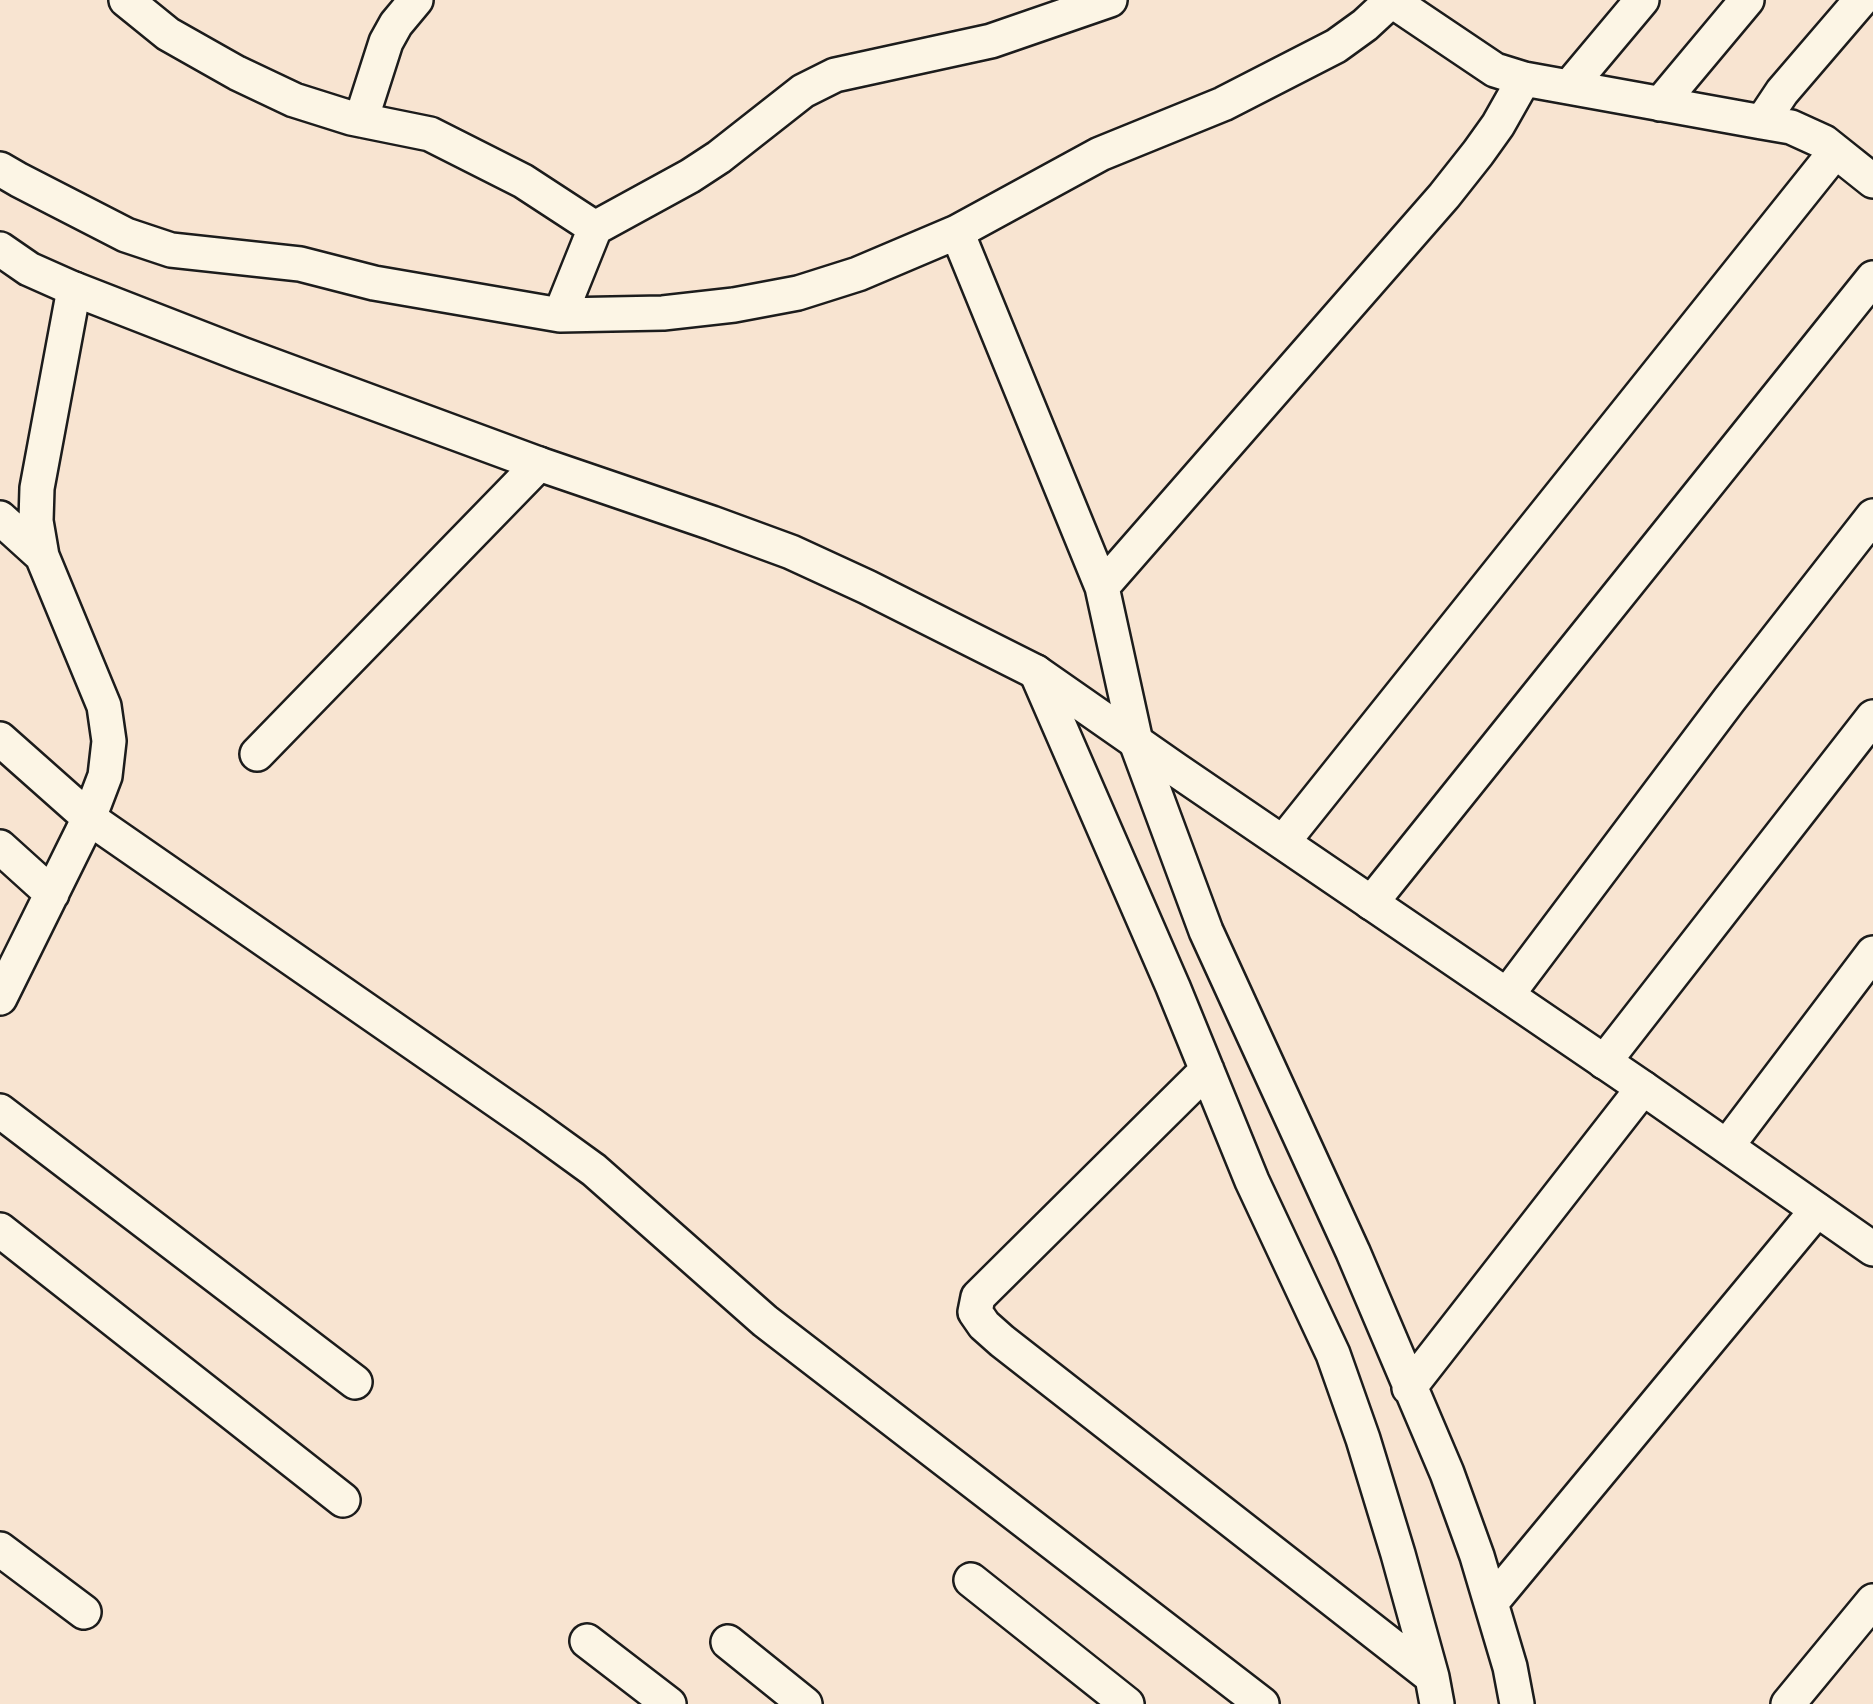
<!DOCTYPE html>
<style>
body{margin:0}
canvas{display:block;background:#f8e4d1}
</style>
<canvas width="1873" height="1704"></canvas>
<script>
const g = document.querySelector('canvas').getContext('2d');
g.lineJoin = 'round';
function trace(path, color, width, dash) {
  g.strokeStyle = color;
  g.lineWidth = width;
  g.lineCap = dash ? 'butt' : 'round';
  g.setLineDash(dash || []);
  g.stroke(path);
}
const minor = new Path2D(`
 M126 0 168 34 237 73 294 100 351 118 430 134 523 181 595 228
 M1391 0 1495 70 1524 79 1762 122
 M1861 0 1782 92 1762 122 1791 127 1824 142 1873 181
 M1569 87 1642 0
 M1660 104 1747 0
 M361 120 386 42 396 24 416 0
 M0 169 19 180 126 235 171 250 300 264 374 283 560 315 663 313 734 305 798 293 858 274 957 232 1100 154 1223 104 1336 46 1365 25 1392 0
 M957 232 1102 587 1136 742 1206 931 1353 1252 1447 1473 1477 1556 1510 1667 1517 1704
 M560 315 595 228 690 176 719 157 803 91 835 75 991 41 1110 0
 M0 518 42 556
 M1102 587 1444 196 1478 153 1498 125 1524 79
 M1036 672 1173 987 1252 1181 1333 1354 1363 1439 1398 1554 1432 1677 1437 1704
 M0 739 89 818 532 1125 594 1170 765 1321 1262 1704
 M257 754 539 464
 M1283 842 1835 152
 M0 847 52 894
 M1371 903 1873 278
 M1507 995 1729 700 1873 516
 M0 998 89 818 105 776 109 741 104 706 42 556 36 521 37 488 74 289
 M1604 1062 1873 717
 M1207 1070 978 1297 975 1312 984 1325 1002 1341 1432 1677
 M0 1111 355 1382
 M1727 1146 1873 953
 M0 1230 343 1500
 M1409 1388 1643 1088
 M0 1549 84 1612
 M971 1580 1127 1704
 M1491 1603 1817 1210
 M587 1641 669 1704
 M728 1642 805 1704
 M1788 1704 1873 1601`);
const major = new Path2D(`
 M0 249 29 269 74 289 241 354 539 464 712 523 791 552 867 587 1036 672 1175 769 1643 1088 1873 1249`);
trace(minor, '#1c1c1c', 38);
trace(major, '#1c1c1c', 38);
trace(minor, '#fcf5e5', 33);
trace(major, '#fcf5e5', 33);
</script>
